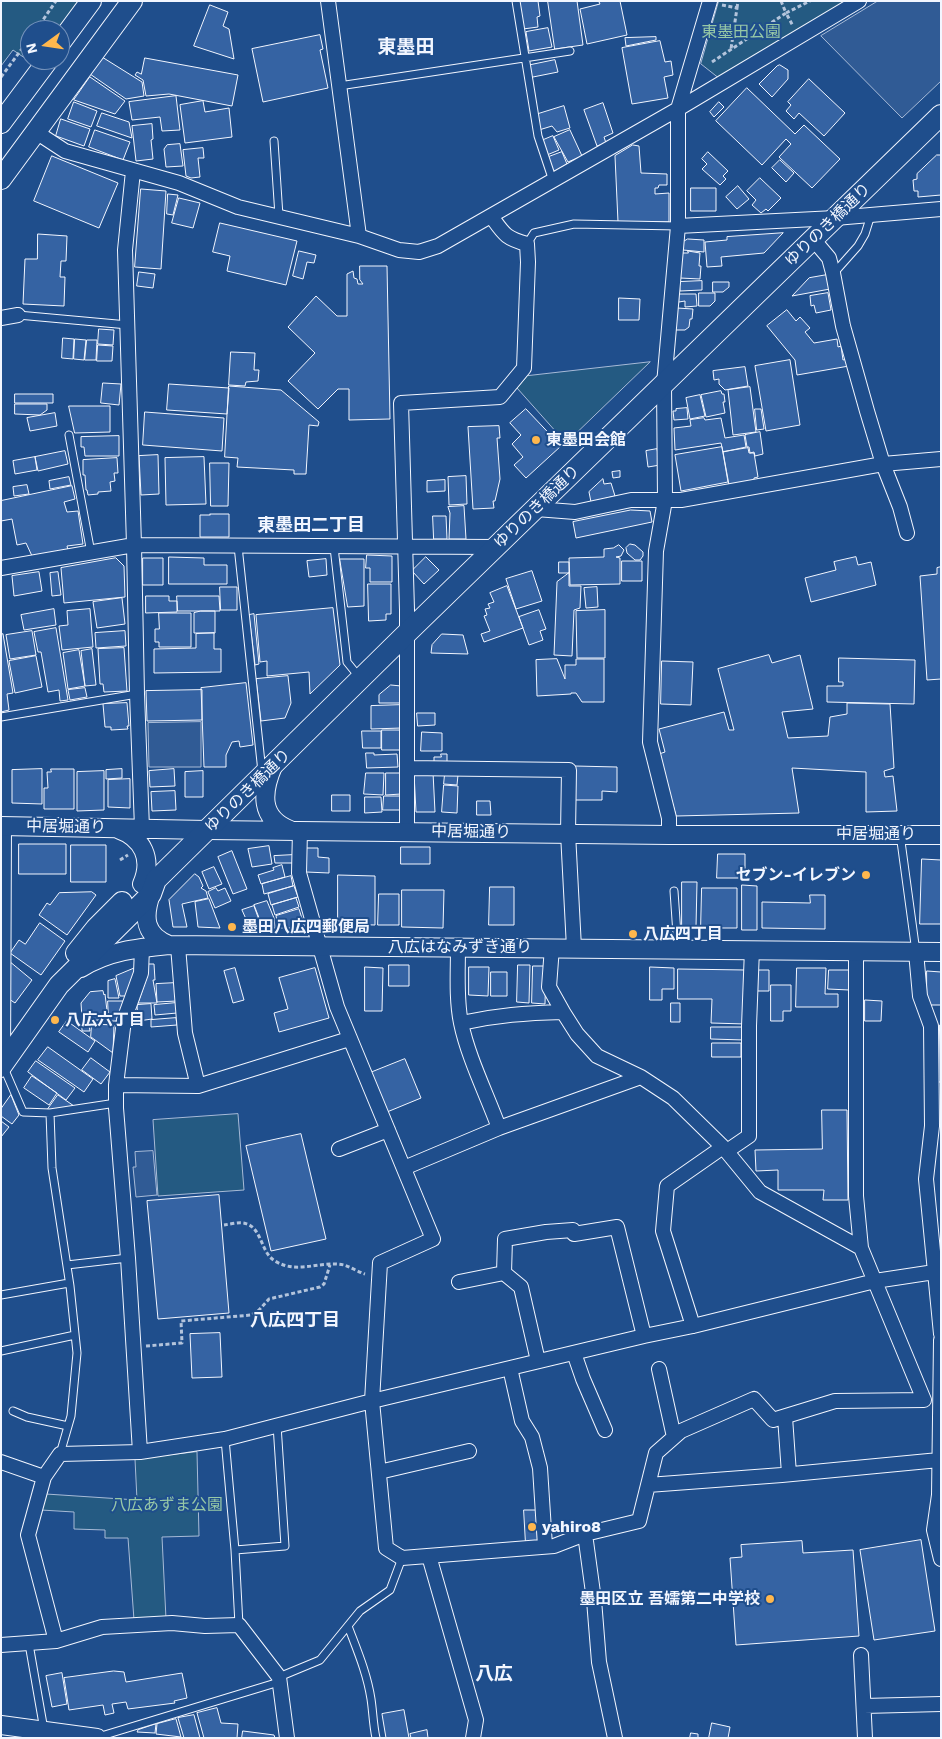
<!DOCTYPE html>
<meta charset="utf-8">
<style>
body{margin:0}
#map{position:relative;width:942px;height:1739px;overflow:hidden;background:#1f4e8c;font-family:"Work Sans",sans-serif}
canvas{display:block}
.frame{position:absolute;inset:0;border:2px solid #f2f6ff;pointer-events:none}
.north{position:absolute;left:20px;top:20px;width:50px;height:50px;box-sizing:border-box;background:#1f4e8c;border:1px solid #7391ba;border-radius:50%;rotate:256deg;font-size:14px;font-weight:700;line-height:20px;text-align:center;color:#f2f6ff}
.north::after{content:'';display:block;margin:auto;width:18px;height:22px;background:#ffb74d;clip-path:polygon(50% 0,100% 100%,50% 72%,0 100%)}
</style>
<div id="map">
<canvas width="942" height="1739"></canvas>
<div class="frame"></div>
<div class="north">N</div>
</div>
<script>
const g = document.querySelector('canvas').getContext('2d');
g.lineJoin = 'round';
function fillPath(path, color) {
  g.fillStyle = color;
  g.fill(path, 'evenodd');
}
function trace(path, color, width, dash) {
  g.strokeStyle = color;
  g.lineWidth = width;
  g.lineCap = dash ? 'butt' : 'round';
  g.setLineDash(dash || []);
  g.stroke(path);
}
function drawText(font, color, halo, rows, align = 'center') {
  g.font = font + ' "Work Sans","Noto Sans JP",sans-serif';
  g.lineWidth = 4;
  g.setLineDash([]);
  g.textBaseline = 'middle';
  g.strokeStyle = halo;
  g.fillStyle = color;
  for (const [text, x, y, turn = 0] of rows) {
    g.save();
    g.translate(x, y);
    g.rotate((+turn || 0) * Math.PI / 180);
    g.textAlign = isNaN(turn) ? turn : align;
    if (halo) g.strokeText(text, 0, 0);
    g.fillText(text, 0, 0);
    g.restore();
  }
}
const green = new Path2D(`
 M1 1H82L60 30H30V60H39L35 65 13 50 1 66Z
 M719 1H848L720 79 701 64Z
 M650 362 566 443 517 388 527 376Z
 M238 1114 244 1190 158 1196 153 1120Z
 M197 1452 199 1536 162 1537 166 1619 134 1620 128 1538H105V1530L74 1529V1512L41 1510 46 1494 137 1500 135 1459Z`);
fillPath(green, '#245a82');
trace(green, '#a8bbd7', 1);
const parking = new Path2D(`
 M878 1H941V81L902 118 821 36Z
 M201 722V767H149L148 723Z
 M153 1151 157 1195 136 1197 133 1167H136L135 1152Z`);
fillPath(parking, '#305b95');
trace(parking, '#a8bbd7', 1);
const building = new Path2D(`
 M538 1 540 16 537 17 538 27 523 29 519 2Z
 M548 1H577L583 45 555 49Z
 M620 1 627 35 587 44 580 9 600 4 599 2 602 1Z
 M210 5 228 12 223 26 229 29 234 59 194 46Z
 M548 28 552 47 529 51 526 32Z
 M320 35 323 49 320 50 328 88 263 102 252 49Z
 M656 37V40L626 46 625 38Z
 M660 41 665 62 671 61 673 75 664 77 668 98 632 104 622 48Z
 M102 57 142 82 144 96 126 99 90 74Z
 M145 58 238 75 232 106 169 94 146 96 143 80 135 75 137 72 141 74Z
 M555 60 558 72 528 78 526 66Z
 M780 65 788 70V79L772 97 759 84 777 66Z
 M90 77 125 101 115 114 74 100Z
 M809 79 845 113 824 136 799 113 794 119 786 111 791 105 788 102Z
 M747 88 795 134 804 125 840 159 812 188 779 157 791 144 786 139 762 165 716 121Z
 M176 96 180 130 162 131 160 117 132 120 129 102Z
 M203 101 205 112 229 108 232 137 185 143 180 105Z
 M74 102 97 111 91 127 68 119Z
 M719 102 724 107 714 117 710 112Z
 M603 103 613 133 604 137 606 143 597 146 584 110Z
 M564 106 570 128 557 132 552 126 539 130 535 115Z
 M102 113 129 122 132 138 97 126Z
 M61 119 90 129 84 146 56 136Z
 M152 124 153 139 151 140 153 159 136 161 132 126Z
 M95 130 130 142 123 160 89 147Z
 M570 130 582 156 568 162 554 137Z
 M553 136 559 150 547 155 541 141Z
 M180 144 183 166 166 167 164 149 167 145Z
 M633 145 639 146 641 173 667 174V185H659L658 188H655V194L669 193V222H618L615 156Z
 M203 148 204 158H198L200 177 191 178 186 176 183 150Z
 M562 152 567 164 555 171 551 170 546 158Z
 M708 152 728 171 723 176 726 179 720 185 702 169 707 164 702 159Z
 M937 155H941V195L918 197V191H914L913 180 917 179V174Z
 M52 156 118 183 99 228 34 201Z
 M780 160 794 173 786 182 772 168Z
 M760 178 781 198 768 211 766 209 761 213 752 205 756 200 747 191Z
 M738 186 749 199 737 209 726 197Z
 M691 188H716V211H691Z
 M141 189 166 191 161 269 135 267Z
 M168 194 178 195 173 215 167 214Z
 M179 198 200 203 193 228 172 223Z
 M220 223 297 241 286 285 227 271 230 256 213 252Z
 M783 233 764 253 721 257 722 266 707 267 705 242 727 240V237Z
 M38 234 67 236 66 261H61L60 277H65L64 306 23 304 25 259H37Z
 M688 239 704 240V252L683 250V242Z
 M299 251 316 255 314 263 307 262 303 279 293 276Z
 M688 251 700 253 699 266H701L700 279 680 278 682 253H688Z
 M360 266H387L390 419 349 420V389H338L318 409 288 381 315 353 288 327 316 296 337 316H347V274L353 271 354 278 357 279 358 284H363L360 280Z
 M139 272 155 274 153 288 137 286Z
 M827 275 830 289 792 296 809 278Z
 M702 281V290L680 291 679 282Z
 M713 282H729V287L723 292H713Z
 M699 293H715V301L710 306H699Z
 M828 293 831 310 816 313 814 305 811 306 810 296Z
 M679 294H696L697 306 685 307V301L679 302Z
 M619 298 640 299 639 320H619Z
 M677 308 693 309 692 319H690L689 327 685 330H675Z
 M787 310 796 321 800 317 810 328 805 332 814 343 837 339 838 347 841 346 843 360 847 359 849 366 797 375 795 360 767 326Z
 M99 329 114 330 113 345 98 344Z
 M63 338 74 339 73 359 62 358Z
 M75 339 86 340 84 360 74 359Z
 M87 340H97L96 360H85Z
 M98 345 113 346 112 361H97Z
 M231 352 255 353 254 370H259L258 381 246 382 245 386 229 385Z
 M790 360 800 425 766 431 755 366Z
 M745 367 748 386 725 390 719 384V379L714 380 713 371Z
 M103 383 121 384 119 405 101 403Z
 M169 384 229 388 227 414 167 410Z
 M229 386 281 390 319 422 318 426 309 425 306 474H294V470L237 467 238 458 225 457Z
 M750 387 756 432 733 435 728 390Z
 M721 391 722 394H724L725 402H723L725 413 706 417 701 395Z
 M15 394H53V403H15Z
 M700 395 705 416 690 419 686 398Z
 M15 404H47V410L40 415 15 414Z
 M69 406H110V432L75 433Z
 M687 408 688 419 674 420 673 411H676V409Z
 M526 409 561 446 526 478 514 465 523 457 512 444 521 435 510 423Z
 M755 409H761L764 429 757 430Z
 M145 412 224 418 222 451 143 445Z
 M55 413 57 426 30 431 27 418Z
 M704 418 705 420 721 418 725 438 744 435 746 447 723 452 721 443 675 450 674 428 691 426 690 420Z
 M499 426 500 438H497L500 479 495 501H493L494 508 473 509 468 427Z
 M760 432 763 454 755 456 754 452 750 453 749 447H747L745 435Z
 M119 436V456H85L84 447H81V437Z
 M722 447 728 482 681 491 675 455Z
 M748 448 749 453H754L758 477 754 478V481L729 485 723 452Z
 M657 449 660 465 648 467 646 451Z
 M65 451 68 464 38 471 35 457Z
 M158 455 159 494 141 495 139 456Z
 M35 457 37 470 15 474 13 461Z
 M204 457 206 504 166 505 165 458Z
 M117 458 118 473H114L115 481 110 482 111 491 98 492V494L88 495 87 490H86L85 475H83V460Z
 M210 463H229L228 506H211Z
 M620 471V477L613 478 612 472Z
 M466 476 467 504 449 505 448 477Z
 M69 477 71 485 50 489 49 481Z
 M603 479 604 484 611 483 615 496 591 502 589 492Z
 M445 480V491L427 492V481Z
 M27 485 29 494 14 496 13 487Z
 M72 486 75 499 64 502 67 512 78 511 83 544 67 546 68 550 32 556 26 543 17 545 12 519 1 521V501Z
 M464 506 466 539H449L450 513 448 507Z
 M631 510 650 511 652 522 576 538 573 522Z
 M210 514H229V537H200V515H210Z
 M433 516H446L447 539H434Z
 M630 544 635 545 643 552V556L640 560H635L627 553 626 548Z
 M619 545 624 550 621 556 616 557 620 558V584L570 585 569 558 604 557V549L613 548Z
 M367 555 392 556V582H370V568H366Z
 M169 557 204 558V565H227V584H169Z
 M426 557 439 570 424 584 412 571Z
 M856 557 858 565 871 562 876 585 811 602 805 578 836 570 834 562Z
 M116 558 124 566 125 597 64 603 61 568Z
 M143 558H163V585H143Z
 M326 559 327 575 309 577 307 561Z
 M340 559H364V606L348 607Z
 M622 561H642V581H622Z
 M559 562H569V573H559Z
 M941 567V679L927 680 920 576 937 574V568Z
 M532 571 542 601 516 609 506 579Z
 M39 572 42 591 14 596 12 576Z
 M58 572 61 595 52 596 50 573Z
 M569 573V586H581L580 608 574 610 572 656 554 655 557 582Z
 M368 584H391V614H386V620L369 621Z
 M507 586 523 628 484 642 481 634 490 631 484 616 487 615 485 609 490 608 488 604 494 602 490 593Z
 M220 587H237V610H221Z
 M597 587 598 607 586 608 584 588Z
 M146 596H169V601H177V612L146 613Z
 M177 596H219L220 611H178Z
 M122 598 125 624 97 628 93 602Z
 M333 608 340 665 310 694 309 672 267 676V661L260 662 256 615Z
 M54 609 56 625 24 630 21 615Z
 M90 609 93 647 62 650 59 626 68 625 67 611Z
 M539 610 546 629 540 631 543 640 529 645 519 617Z
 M605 610V658H577L576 611Z
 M201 611H215V633H194V613Z
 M159 613H191V647H159V642H155V629H159Z
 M254 614 259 664 255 665 249 615Z
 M56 628 68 700 60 701 59 690 48 692 41 652H38L34 632Z
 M32 631 36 655 10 659 6 635Z
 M125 631 126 646 96 648 95 633Z
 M214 633V649H221V672L154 673V649L196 648V634Z
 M3 634 13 693 7 694 9 710 1 712V635Z
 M442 634 463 635 468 654 431 653 432 645Z
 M124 648 127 691 104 692 103 684H100L98 649Z
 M92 649 96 685 85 686 81 651Z
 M79 650 85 686 68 689 63 653Z
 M769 655 772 663 800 655 813 709 782 712 788 738 828 736 830 717 847 714V703L890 704 894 768 884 771 885 777 893 776 897 811 866 812V772L792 768 799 813 676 816 659 754 665 752 659 729 724 712 729 730H734L718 669Z
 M36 656 42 687 15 693 9 661Z
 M839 658 915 660 914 704 827 702V686H843V682H839Z
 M557 659 565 679V665H576V659H604V702H582L576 693H571V694L537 696 536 660Z
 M662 661 693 662 691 705 661 704Z
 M288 676 291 703 285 718 261 721 256 679Z
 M246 683 253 745 240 747 239 741 232 742 226 755V767H204L201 688Z
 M391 685 401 686 400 703H379V695Z
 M85 688 87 697 70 700 68 690Z
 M202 690V720L147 721 146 691Z
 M127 703 129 726H127L128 729 111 730V727H105L103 704Z
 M402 705V728L371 729V706Z
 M417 713H435V725L418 726Z
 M382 730H400L402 750H382Z
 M362 731H381V748H363Z
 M422 732 442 733V751H421Z
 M366 753H374V755L397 754 398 767 367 768Z
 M441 754H447V766L434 764V757H441Z
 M575 766 617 767V792L602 791V800H574Z
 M42 769V804L12 803V770Z
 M51 769H74V809H44V788H48L47 772H51Z
 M122 769V778L106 779V770Z
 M174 769 175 786 150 787 149 771Z
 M104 771V810L77 811V772Z
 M203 771V797H185V772Z
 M433 772 435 812H416L414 773Z
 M366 773H384L383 795 364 794Z
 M386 773H400L401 794 386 795Z
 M445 774 458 775 457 785 444 784Z
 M130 779V808L108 807V780Z
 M444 785 458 786 457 813 442 812Z
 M175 791 176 810 152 811 151 792Z
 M332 795H350V811H332Z
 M384 796H400V810H383Z
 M365 797H381L382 812 365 813Z
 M477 801H490L491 815H477Z
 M19 844H66V874H19Z
 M71 845H106V882H71Z
 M269 846 272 864 252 867 248 849Z
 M401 847H430V864H401Z
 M306 848H318V857L329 858V873L306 872Z
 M232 851 247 889 233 894 218 857Z
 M718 854H745V878H717Z
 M293 855 294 863H275L274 856Z
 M922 859 941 860V924H920Z
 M282 865 285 877 261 884 258 875 274 870 273 868Z
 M214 867 222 884 209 889 202 872Z
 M195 874 199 877 203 886 201 888 206 891 208 898 182 904 187 927H173L169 900Z
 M338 875 375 876V925L338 924Z
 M291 876 293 886 264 894 262 884Z
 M682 882H697L696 927H682Z
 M742 885 757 886V930H742Z
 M294 886 298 897 271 905 268 894Z
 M490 887H514V925H489Z
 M216 888 218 891 225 888 231 901 215 908 208 892Z
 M702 888H737V928H701Z
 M402 890H444L443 928 402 927Z
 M92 892 96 895 67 935 39 915 47 903 50 905 59 893Z
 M379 894H399V925H378Z
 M810 895H825V929L762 928V902L810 903Z
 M296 898 299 907 275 915 272 905Z
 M209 899 220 928 198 927 195 902Z
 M267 901 274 918 275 928H263L254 905Z
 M254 906 262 928H250L242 910Z
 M299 909 305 928H279L276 916Z
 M40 923 65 941 41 975 10 953 19 940 25 944Z
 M9 961 32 980 15 1003 6 997Z
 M147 964H154L155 980H153L157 1003H138L147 977Z
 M389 965H409V986H389Z
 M518 965H530L529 1003 517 1002Z
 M533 966H546L545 1004 532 1003Z
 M365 967 383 968 382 1011H365Z
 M469 967H489L488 996 469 995Z
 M650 967 674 968V989H662V1000H650Z
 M135 968V977L127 996H120L116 976Z
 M235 968 244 1000 233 1003 224 971Z
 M315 968 329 1018 279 1032 274 1013 288 1009 279 978Z
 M797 968H826L825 994H838V1007H796Z
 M678 969 746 970V1024L711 1023 712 999H678Z
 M758 970H769V991H758Z
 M829 970H850L849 990 828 989Z
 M927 971 941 972V1005H927Z
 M491 972H507V996H491Z
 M115 979 119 998H108V981Z
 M176 983 177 1001 157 1002 156 984Z
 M771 985H791V1011H783V1021H771Z
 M103 991 104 995 105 994 108 1019 88 1021 84 1020 82 1018 81 1003 90 992Z
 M865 1000 882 1001 881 1021H865Z
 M108 1001H125L116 1021H109Z
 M176 1003 177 1013 155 1015 154 1005Z
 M671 1003H680V1022H671Z
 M151 1004 152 1019 138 1021 137 1005Z
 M176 1018 177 1025 151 1027V1020Z
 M67 1021 95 1041 88 1052 59 1032Z
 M92 1024 114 1025 113 1053 91 1037Z
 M89 1025 90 1031H82V1026Z
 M940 1025H941V1082H939Z
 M711 1027H745L744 1040 711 1039Z
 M712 1043H741V1057H712Z
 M48 1047 93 1079 84 1092 38 1060Z
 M91 1058 110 1072 101 1084 82 1070Z
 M405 1059 421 1098 387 1112 370 1073Z
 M36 1061 75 1088 66 1100 28 1072Z
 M32 1076 57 1093 49 1105 24 1088Z
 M11 1095 19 1115 12 1124 1 1116V1109Z
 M58 1095 74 1106 51 1111 48 1109Z
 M822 1110H847L848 1200H823L824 1190H778V1170L756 1171 755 1150 822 1149Z
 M1 1121 9 1127 1 1137Z
 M301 1134 326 1239 271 1251 246 1146Z
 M219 1195 229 1313 158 1319 147 1201Z
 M220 1333 222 1377 192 1378 190 1334Z
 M524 1510H538L539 1544 526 1545Z
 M921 1540 935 1631 874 1640 860 1550Z
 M802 1541 803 1553 853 1550 859 1636 736 1645 730 1558 742 1557 741 1545Z
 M114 1671 124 1672 126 1682 182 1673 187 1698 174 1701 175 1703 128 1709 126 1702 112 1704 114 1713 105 1715 103 1705 69 1710 64 1678Z
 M62 1673 67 1704 52 1707 46 1676Z
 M217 1708 221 1723 238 1724 237 1738H204L197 1713Z
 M404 1710 409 1738H386L382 1714Z
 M194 1715 200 1738H184L178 1718Z
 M176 1719 181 1737 156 1734 157 1724Z
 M712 1723 730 1727 728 1738H709Z
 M156 1724 155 1733 137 1732 138 1730Z
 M427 1730 428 1738H411L410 1734Z
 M243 1731 274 1735 275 1738H242Z
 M691 1733 698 1734V1738H690Z`);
fillPath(building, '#3563a3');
trace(building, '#f2f6ff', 1);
const service = new Path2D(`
 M516 1 538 136 553 181
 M339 86 570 51
 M274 141 279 216
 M527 244 534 233 574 224 678 226
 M834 273 858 246 865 234 871 215
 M18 315 128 325
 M69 435 91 553
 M238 546 262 772
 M334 547 347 662 360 678
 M1 717 137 694
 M900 834 916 952
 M674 891 678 949
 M4 1068 23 1112 50 1113 116 1103
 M50 1113 52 1168 70 1286 77 1353 71 1416 60 1454
 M67 1265 128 1258
 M1 1295 69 1283
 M1 1351 75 1335
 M13 1411 27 1417 68 1426
 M225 1439 235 1550 239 1625
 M235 1550 285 1546 277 1425
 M348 1626C357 1650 367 1673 371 1699 373 1712 373 1724 376 1738
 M29 1644 44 1730
 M279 1677 320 1660 360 1611 390 1590 402 1558
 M98 1737 279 1682`);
const minor = new Path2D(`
 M328 1 359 236
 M36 132 65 151 179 183 238 207 359 236 399 250 419 252 438 246 678 109 859 1
 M133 171 125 250 134 545 137 694 142 828
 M678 226 835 218 941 209
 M813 239 829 258 833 273 843 326 867 411 883 464 900 507 907 533
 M1 318 18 315
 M536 509 575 512 631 500H681L883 464 941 459
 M1 568 134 545 495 547
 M407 768 569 770 568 833 574 948
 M300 830 299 873 337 1007 433 1239 380 1263 372 1401 386 1548 402 1558 554 1546 585 1534 639 1521 656 1453 681 1431 754 1399 773 1420 835 1401 924 1400 861 1248 760 1192 723 1147 673 1098 641 1077 597 1056 577 1034 563 1012 549 987 552 947
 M407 831V610L401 403 500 397 524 368 528 262 527 244C505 238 504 234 491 216
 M669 835V818L650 742 656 551 665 500 664 384 678 226V109L710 1
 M178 946 185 1033 198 1086
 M458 947C458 972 456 999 461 1023 468 1057 487 1095 499 1128
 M856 951V1196L861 1248
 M916 952 920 996 931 1026 932 1126 926 1179 941 1334
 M461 1023C497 1015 526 1013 563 1012
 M3 1064 4 826
 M116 1085 198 1086 349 1039
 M339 1149 388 1130
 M727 1151 749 1136V1026L752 949
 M404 1168 499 1128 641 1077
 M459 1282 504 1273
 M693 1326 663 1231 667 1186 723 1147
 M941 1340 939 1495 934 1530 941 1559
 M574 1353 583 1379 605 1430
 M538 1361 521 1287 504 1273 505 1239 546 1232 573 1230 574 1234 617 1227 644 1336
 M510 1368 522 1421 532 1437 540 1468 545 1546
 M659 1369 674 1437
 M785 1417 789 1474
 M140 1452 128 1258 116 1108V1085L124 1020 141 973 142 948
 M1 1462 44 1477
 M379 1472 469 1451
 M648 1485 782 1475 939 1460
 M585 1534 594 1600 599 1662 615 1738
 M429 1556 476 1720 473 1738
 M56 1641 28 1535 44 1477 60 1454 140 1452 225 1439 372 1401 644 1336 693 1326 875 1281 941 1271
 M1 1645 56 1641 102 1627 172 1623 205 1626 239 1625 279 1677 287 1738
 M861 1655 865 1738
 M864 1706 941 1704`);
const tertiary = new Path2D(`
 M273 766C262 792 259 818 290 830
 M1 826 207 830 669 835H941
 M118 829C143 838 153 859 142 884
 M151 894C143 917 144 935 169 945
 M81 968C108 951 137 948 169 945L941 952
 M1 1725 97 1738`);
const secondary = new Path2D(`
 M60 43 91 1
 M1 123 48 60
 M1 179 132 1
 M76 953 96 928 122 902
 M1 1067 59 985 151 894 156 880 407 633 941 115`);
trace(service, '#f2f6ff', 9);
trace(minor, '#f2f6ff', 16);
trace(tertiary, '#f2f6ff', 20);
trace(secondary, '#f2f6ff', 22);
trace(new Path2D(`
 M781 1 786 13 810 1
 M722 5 737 8 731 49
 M737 8 738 1
 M36 30 56 1
 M712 62 786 13 793 26
 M1 77 30 38
 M120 860 128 855
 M224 1225C231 1224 241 1221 247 1224 262 1229 261 1253 275 1261 298 1275 320 1260 344 1265 351 1267 358 1272 365 1274
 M146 1346 182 1343 181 1321 251 1315 259 1310 269 1299 320 1287 324 1284 330 1265`), '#b3c4dc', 3, [4, 2.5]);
trace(service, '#1f4e8c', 7);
trace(minor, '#1f4e8c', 14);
trace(tertiary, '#1f4e8c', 18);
trace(secondary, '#1f4e8c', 20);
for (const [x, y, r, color] of [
 [536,440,5,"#ffb74d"],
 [866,875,5,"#ffb74d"],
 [232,927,5,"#ffb74d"],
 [633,934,5,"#ffb74d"],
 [55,1020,5,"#ffb74d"],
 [532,1527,5,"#ffb74d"],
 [770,1599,5,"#ffb74d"]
]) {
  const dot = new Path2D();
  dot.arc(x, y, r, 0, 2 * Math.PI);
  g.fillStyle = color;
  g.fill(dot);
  trace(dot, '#1f4e8c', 2);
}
drawText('16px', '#97c8a6', '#1f4e8c', [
 ["東墨田公園",741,32],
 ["八広あずま公園",167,1505]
]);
drawText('16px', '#f2f6ff', '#1f4e8c', [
 ["ゆりのき橋通り",828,225,-44],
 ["ゆりのき橋通り",537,507,-44],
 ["ゆりのき橋通り",248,791,-44],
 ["中居堀通り",66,827,1],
 ["中居堀通り",471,832,1],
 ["中居堀通り",876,834],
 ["八広はなみずき通り",460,947]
]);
drawText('bold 16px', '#f2f6ff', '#1f4e8c', [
 ["東墨田会館",546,440],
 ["セブン-イレブン",856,875,"right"],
 ["墨田八広四郵便局",242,927],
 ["八広四丁目",643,934],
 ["八広六丁目",65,1020],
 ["yahiro8",542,1527],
 ["墨田区立 吾嬬第二中学校",760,1599,"right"]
], 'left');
drawText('bold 18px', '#f2f6ff', '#1f4e8c', [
 ["東墨田二丁目",311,526],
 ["八広四丁目",295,1321]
]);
drawText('bold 19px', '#f2f6ff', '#1f4e8c', [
 ["東墨田",406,47],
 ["八広",494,1674]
]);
</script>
